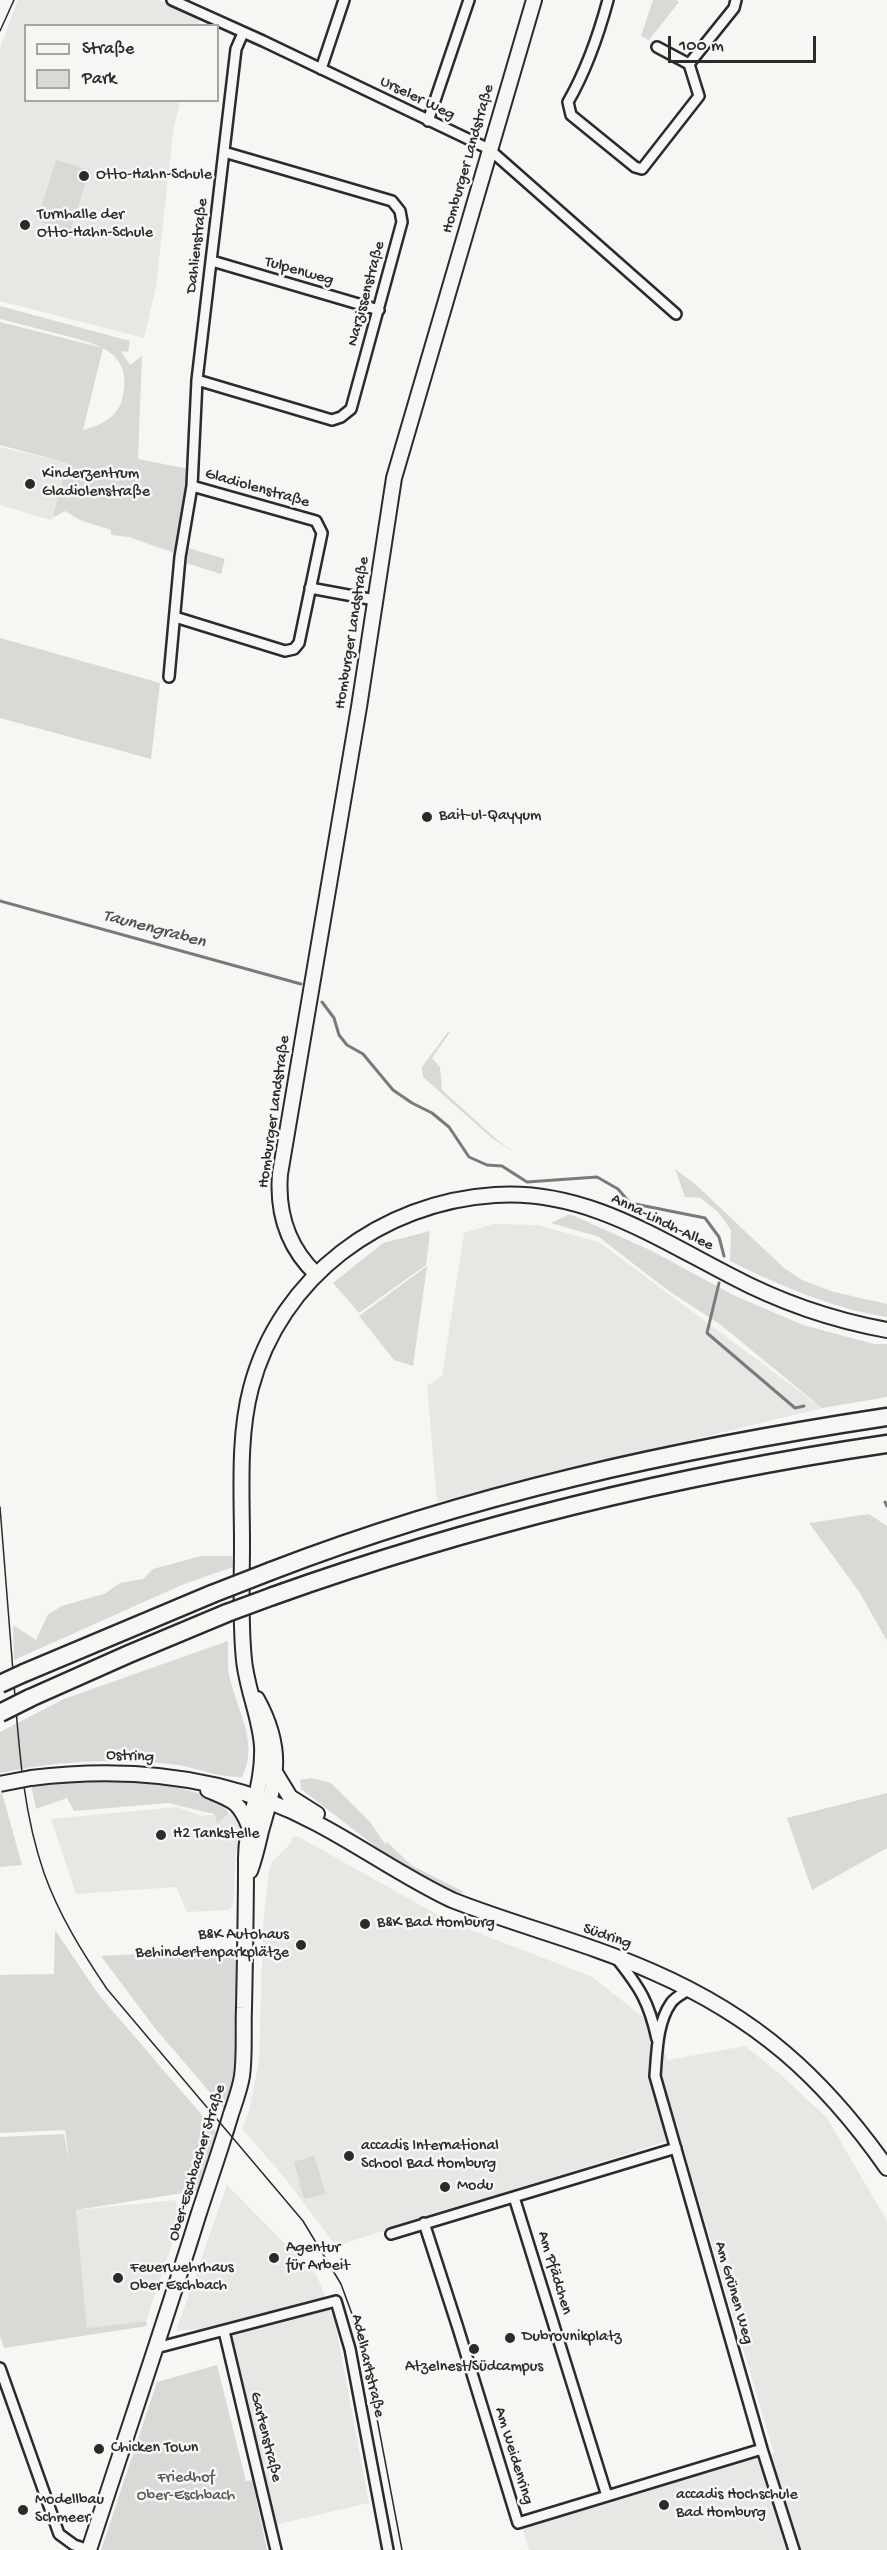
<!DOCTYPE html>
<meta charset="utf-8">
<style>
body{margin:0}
#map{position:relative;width:887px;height:2550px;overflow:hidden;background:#f6f6f2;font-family:"Gochi Hand",sans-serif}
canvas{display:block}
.legend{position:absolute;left:24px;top:24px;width:195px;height:78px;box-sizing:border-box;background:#f6f6f2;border:2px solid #a5a5a2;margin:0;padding:8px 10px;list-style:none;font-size:18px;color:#2b2b2b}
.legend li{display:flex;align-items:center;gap:12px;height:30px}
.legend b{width:30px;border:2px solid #a5a5a2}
.scale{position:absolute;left:668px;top:36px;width:148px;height:27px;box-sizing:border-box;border:3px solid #2b2b2b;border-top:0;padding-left:8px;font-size:18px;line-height:21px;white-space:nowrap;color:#2b2b2b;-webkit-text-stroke:4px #f6f6f2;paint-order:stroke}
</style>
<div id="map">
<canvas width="887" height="2550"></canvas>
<ul class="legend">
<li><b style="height:8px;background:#f6f6f2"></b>Straße</li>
<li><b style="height:16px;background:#d9d9d5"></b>Park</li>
</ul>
<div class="scale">100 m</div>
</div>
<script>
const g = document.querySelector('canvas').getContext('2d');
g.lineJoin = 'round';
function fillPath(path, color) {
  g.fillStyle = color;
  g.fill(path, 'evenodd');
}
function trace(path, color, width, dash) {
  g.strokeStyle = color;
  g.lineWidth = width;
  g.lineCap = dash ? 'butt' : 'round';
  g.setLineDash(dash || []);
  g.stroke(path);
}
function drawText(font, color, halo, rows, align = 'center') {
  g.font = font + ' "Gochi Hand",sans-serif';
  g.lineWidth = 5;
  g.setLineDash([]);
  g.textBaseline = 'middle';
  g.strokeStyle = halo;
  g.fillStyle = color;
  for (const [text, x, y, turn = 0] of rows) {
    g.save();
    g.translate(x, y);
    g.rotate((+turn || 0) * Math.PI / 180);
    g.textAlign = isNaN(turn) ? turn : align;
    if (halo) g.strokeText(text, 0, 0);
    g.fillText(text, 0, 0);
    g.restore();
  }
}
fillPath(new Path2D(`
 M18 0H158L200 18 198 26H26V100L180 101 173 132 156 287 144 338 0 301V48Z
 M0 447 67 463 51 520 0 505Z
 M493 1224 538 1225 599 1242 822 1408 437 1502 427 1386 442 1376 464 1233Z
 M177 1807 201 1816 214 1815 217 1824 235 1810 241 1825V1849L236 1852 233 1906 228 1910 187 1912 176 1887 76 1894 51 1819Z
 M297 1836 438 1915 476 1932 592 1977 652 2024 668 2060 745 2046 780 2074 827 2118 887 2221V2550H529L522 2527 774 2453 680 2137 336 2246 285 2178 242 2129 249 2111 259 2061 263 1925 269 1871 272 1862 290 1844 293 1837Z
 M227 2185 317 2276 335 2322 369 2503 266 2527 222 2328 176 2331Z
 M176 2200 178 2226 146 2321 87 2328 76 2210Z`), '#e7e7e3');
fillPath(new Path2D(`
 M653 0H676L679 2 649 40 641 36Z
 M56 160 90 170 70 232 37 221Z
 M0 306 130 341 128 352 121 351 130 365 142 356 138 459 189 469 177 554 129 537 111 535V530L80 520 65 511 52 518 67 463 0 445V322L103 348 83 430C99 426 117 418 122 400 135 350 96 344 59 334 39 329 20 324 0 319Z
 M188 548 225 559 221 574 186 563Z
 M0 638 160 683 151 759 0 718Z
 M448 1032H450L432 1058 440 1067 442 1090 496 1139 514 1152 492 1138 423 1077 422 1067Z
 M675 1169 695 1184 784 1268 802 1280 834 1292 887 1304V1317C831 1308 781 1286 730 1261L731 1230 718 1212 701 1198 685 1197Z
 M570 1214 652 1251 733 1295 803 1325 874 1344H887V1397L822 1408 721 1325 666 1289 599 1237 551 1223Z
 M430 1231 426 1265 359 1313 333 1283 383 1243Z
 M427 1266 413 1366 394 1360 359 1316Z
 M869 1514 887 1526V1641L860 1593 809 1523Z
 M201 1556H232L233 1567 184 1584 14 1660 13 1625 36 1640 48 1614 62 1606 104 1594 120 1583 143 1579 153 1569Z
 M228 1641C228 1653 227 1667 230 1679 238 1712 259 1744 242 1777 217 1778 194 1766 169 1764 110 1758 58 1761 0 1773V1732L64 1699Z
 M311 1778 331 1783 370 1822 385 1844 387 1842 411 1865 464 1892 454 1895 410 1873 301 1789 300 1780Z
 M70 1779C105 1780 211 1780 229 1814L217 1824 214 1814 168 1803 74 1811 67 1798 36 1809 31 1784Z
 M2 1793 22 1865 0 1867V1794Z
 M887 1793V1848L812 1890 787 1818Z
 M55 1930 99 1995 219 2135 202 2190 76 2210 87 2328 146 2321 147 2326 4 2348 0 2336V2137L64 2134 70 2166 65 2130 0 2133V1975L54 1974Z
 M239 1949 236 2069 225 2110 154 2027 101 1956Z
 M314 2156 326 2194 304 2199 294 2162Z
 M217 2365 246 2481 252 2480 267 2550H101L157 2382Z`), '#d9d9d5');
trace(new Path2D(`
 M0 901 301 984
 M322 1002 334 1018 339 1035 347 1045 363 1054 393 1090 412 1103 432 1113 449 1127 469 1157 487 1165 502 1166 527 1182 597 1177 618 1189 630 1203 705 1218 719 1237 724 1256
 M719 1283 707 1333 795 1408 804 1406
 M885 1502 887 1506`), '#7a7a78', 3);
const street = new Path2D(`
 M172 0 263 41 489 149 676 314
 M608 0C598 37 587 69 568 102L571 115 635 167 642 169 699 96 689 64 734 8 736 0
 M657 47 689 64
 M321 69 344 0
 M428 121 469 0
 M212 261 379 310
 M197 380 332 420 341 417 351 409 402 222 400 211 392 201 224 152
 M310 588 375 600
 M175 617 285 651 294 649 299 643 322 533 316 521 192 486
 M169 677 180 557 192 486 197 380 236 49 243 33
 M617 1959C640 1988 649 2002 657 2039
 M690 1989C684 1993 675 1997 671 2003 657 2023 657 2052 655 2076L762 2449 794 2550
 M514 2197 607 2496
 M424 2223 458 2328 518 2523 762 2449
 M391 2234 676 2148
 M224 2331 276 2550
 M156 2348 336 2301 350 2349 388 2550
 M0 2368 59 2534 74 2545 89 2550`);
const secondary = new Path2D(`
 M316 1274C288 1247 277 1212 280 1174L359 707 394 478 534 0
 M276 1774 290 1797 317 1814
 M31 1778C129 1766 228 1776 316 1823 362 1847 405 1878 452 1900 518 1926 588 1943 653 1972 756 2017 823 2077 887 2168
 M208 1790C232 1800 239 1801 249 1826
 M250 1871C255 1858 258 1844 261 1831 276 1779 285 1750 257 1699
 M89 2550C125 2439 163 2328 198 2216 209 2182 221 2148 231 2114 235 2102 240 2089 242 2076 245 2054 243 2030 244 2008 245 1959 246 1910 246 1862 245 1822 264 1786 262 1746 260 1717 247 1690 244 1660 240 1622 242 1582 242 1543 242 1493 238 1437 251 1388 280 1277 382 1202 495 1195 584 1189 655 1237 731 1276 780 1302 832 1320 887 1330`);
const highway = new Path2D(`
 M271 1571C470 1494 677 1449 887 1417
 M273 1596C473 1525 677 1475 887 1444
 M24 1673 212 1594
 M30 1698 129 1654 227 1613`);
trace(street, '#2b2b2b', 14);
trace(secondary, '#2b2b2b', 18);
trace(highway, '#2b2b2b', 21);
trace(street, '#f6f6f2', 9);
trace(secondary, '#f6f6f2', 14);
trace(highway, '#f6f6f2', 16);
trace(new Path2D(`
 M0 31 14 0
 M0 1507C5 1566 9 1625 14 1684 19 1748 23 1812 44 1873 59 1915 82 1952 107 1989L303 2221 341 2284 356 2325 375 2408 402 2550`), '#2b2b2b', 1.5);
const secondaryBridge = new Path2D(`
 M0 1784 31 1778`);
const highwayBridge = new Path2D(`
 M212 1594 271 1571
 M227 1613 273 1596
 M0 1684 24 1673
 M0 1713 30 1698`);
trace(secondaryBridge, '#2b2b2b', 18, []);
trace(highwayBridge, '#2b2b2b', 21, []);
trace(secondaryBridge, '#f6f6f2', 14);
trace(highwayBridge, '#f6f6f2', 16);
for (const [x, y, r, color] of [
 [84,176,6,"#2b2b2b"],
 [25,225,6,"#2b2b2b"],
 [30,484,6,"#2b2b2b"],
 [427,817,6,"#2b2b2b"],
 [161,1835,6,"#2b2b2b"],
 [365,1924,6,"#2b2b2b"],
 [301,1945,6,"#2b2b2b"],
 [349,2156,6,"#2b2b2b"],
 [445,2187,6,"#2b2b2b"],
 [274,2258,6,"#2b2b2b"],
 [118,2278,6,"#2b2b2b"],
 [510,2338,6,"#2b2b2b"],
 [474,2349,6,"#2b2b2b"],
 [99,2449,6,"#2b2b2b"],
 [664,2505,6,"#2b2b2b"],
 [23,2510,6,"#2b2b2b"]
]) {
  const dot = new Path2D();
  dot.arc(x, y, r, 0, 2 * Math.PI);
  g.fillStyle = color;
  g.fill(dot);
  trace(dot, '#f6f6f2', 2);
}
drawText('16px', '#2b2b2b', '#f6f6f2', [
 ["Urseler Weg",417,99,26],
 ["Homburger Landstraße",469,159,-74],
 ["Dahlienstraße",198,246,-83],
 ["Tulpenweg",299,272,16],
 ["Narzissenstraße",367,294,-75],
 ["Gladiolenstraße",257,489,16],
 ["Homburger Landstraße",353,633,-81],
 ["Homburger Landstraße",275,1112,-82],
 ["Anna-Lindh-Allee",662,1223,26],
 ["Ostring",130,1757,3],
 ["Südring",607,1937,19],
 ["Ober-Eschbacher Straße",198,2163,-73],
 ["Am Pfädchen",554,2273,73],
 ["Am Grünen Weg",733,2293,74],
 ["Adelhartstraße",367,2366,77],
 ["Gartenstraße",265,2437,76],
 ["Am Weidenring",513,2456,73]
]);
drawText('16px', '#2b2b2b', '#f6f6f2', [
 ["Otto-Hahn-Schule",96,176],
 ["Turnhalle der",37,216],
 ["Otto-Hahn-Schule",37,234],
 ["Kinderzentrum",42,475],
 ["Gladiolenstraße",42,493],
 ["Bait-ul-Qayyum",439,817],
 ["H2 Tankstelle",173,1835],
 ["B&K Bad Homburg",377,1924],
 ["B&K Autohaus",289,1936,"right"],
 ["Behindertenparkplätze",289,1954,"right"],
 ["accadis International",361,2147],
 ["School Bad Homburg",361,2165],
 ["Modu",457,2187],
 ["Agentur",286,2249],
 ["für Arbeit",286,2267],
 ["Feuerwehrhaus",130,2269],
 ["Ober Eschbach",130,2287],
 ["Dubrovnikplatz",522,2338],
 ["Atzelnest/Südcampus",474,2368,"center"],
 ["Chicken Town",111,2449],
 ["accadis Hochschule",676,2496],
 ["Bad Homburg",676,2514],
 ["Modellbau",35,2501],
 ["Schmeer",35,2519]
], 'left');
drawText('16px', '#565656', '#f6f6f2', [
 ["Friedhof",186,2479],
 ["Ober-Eschbach",186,2497]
]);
drawText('italic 18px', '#525251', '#f6f6f2', [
 ["Taunengraben",154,930,15]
]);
</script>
